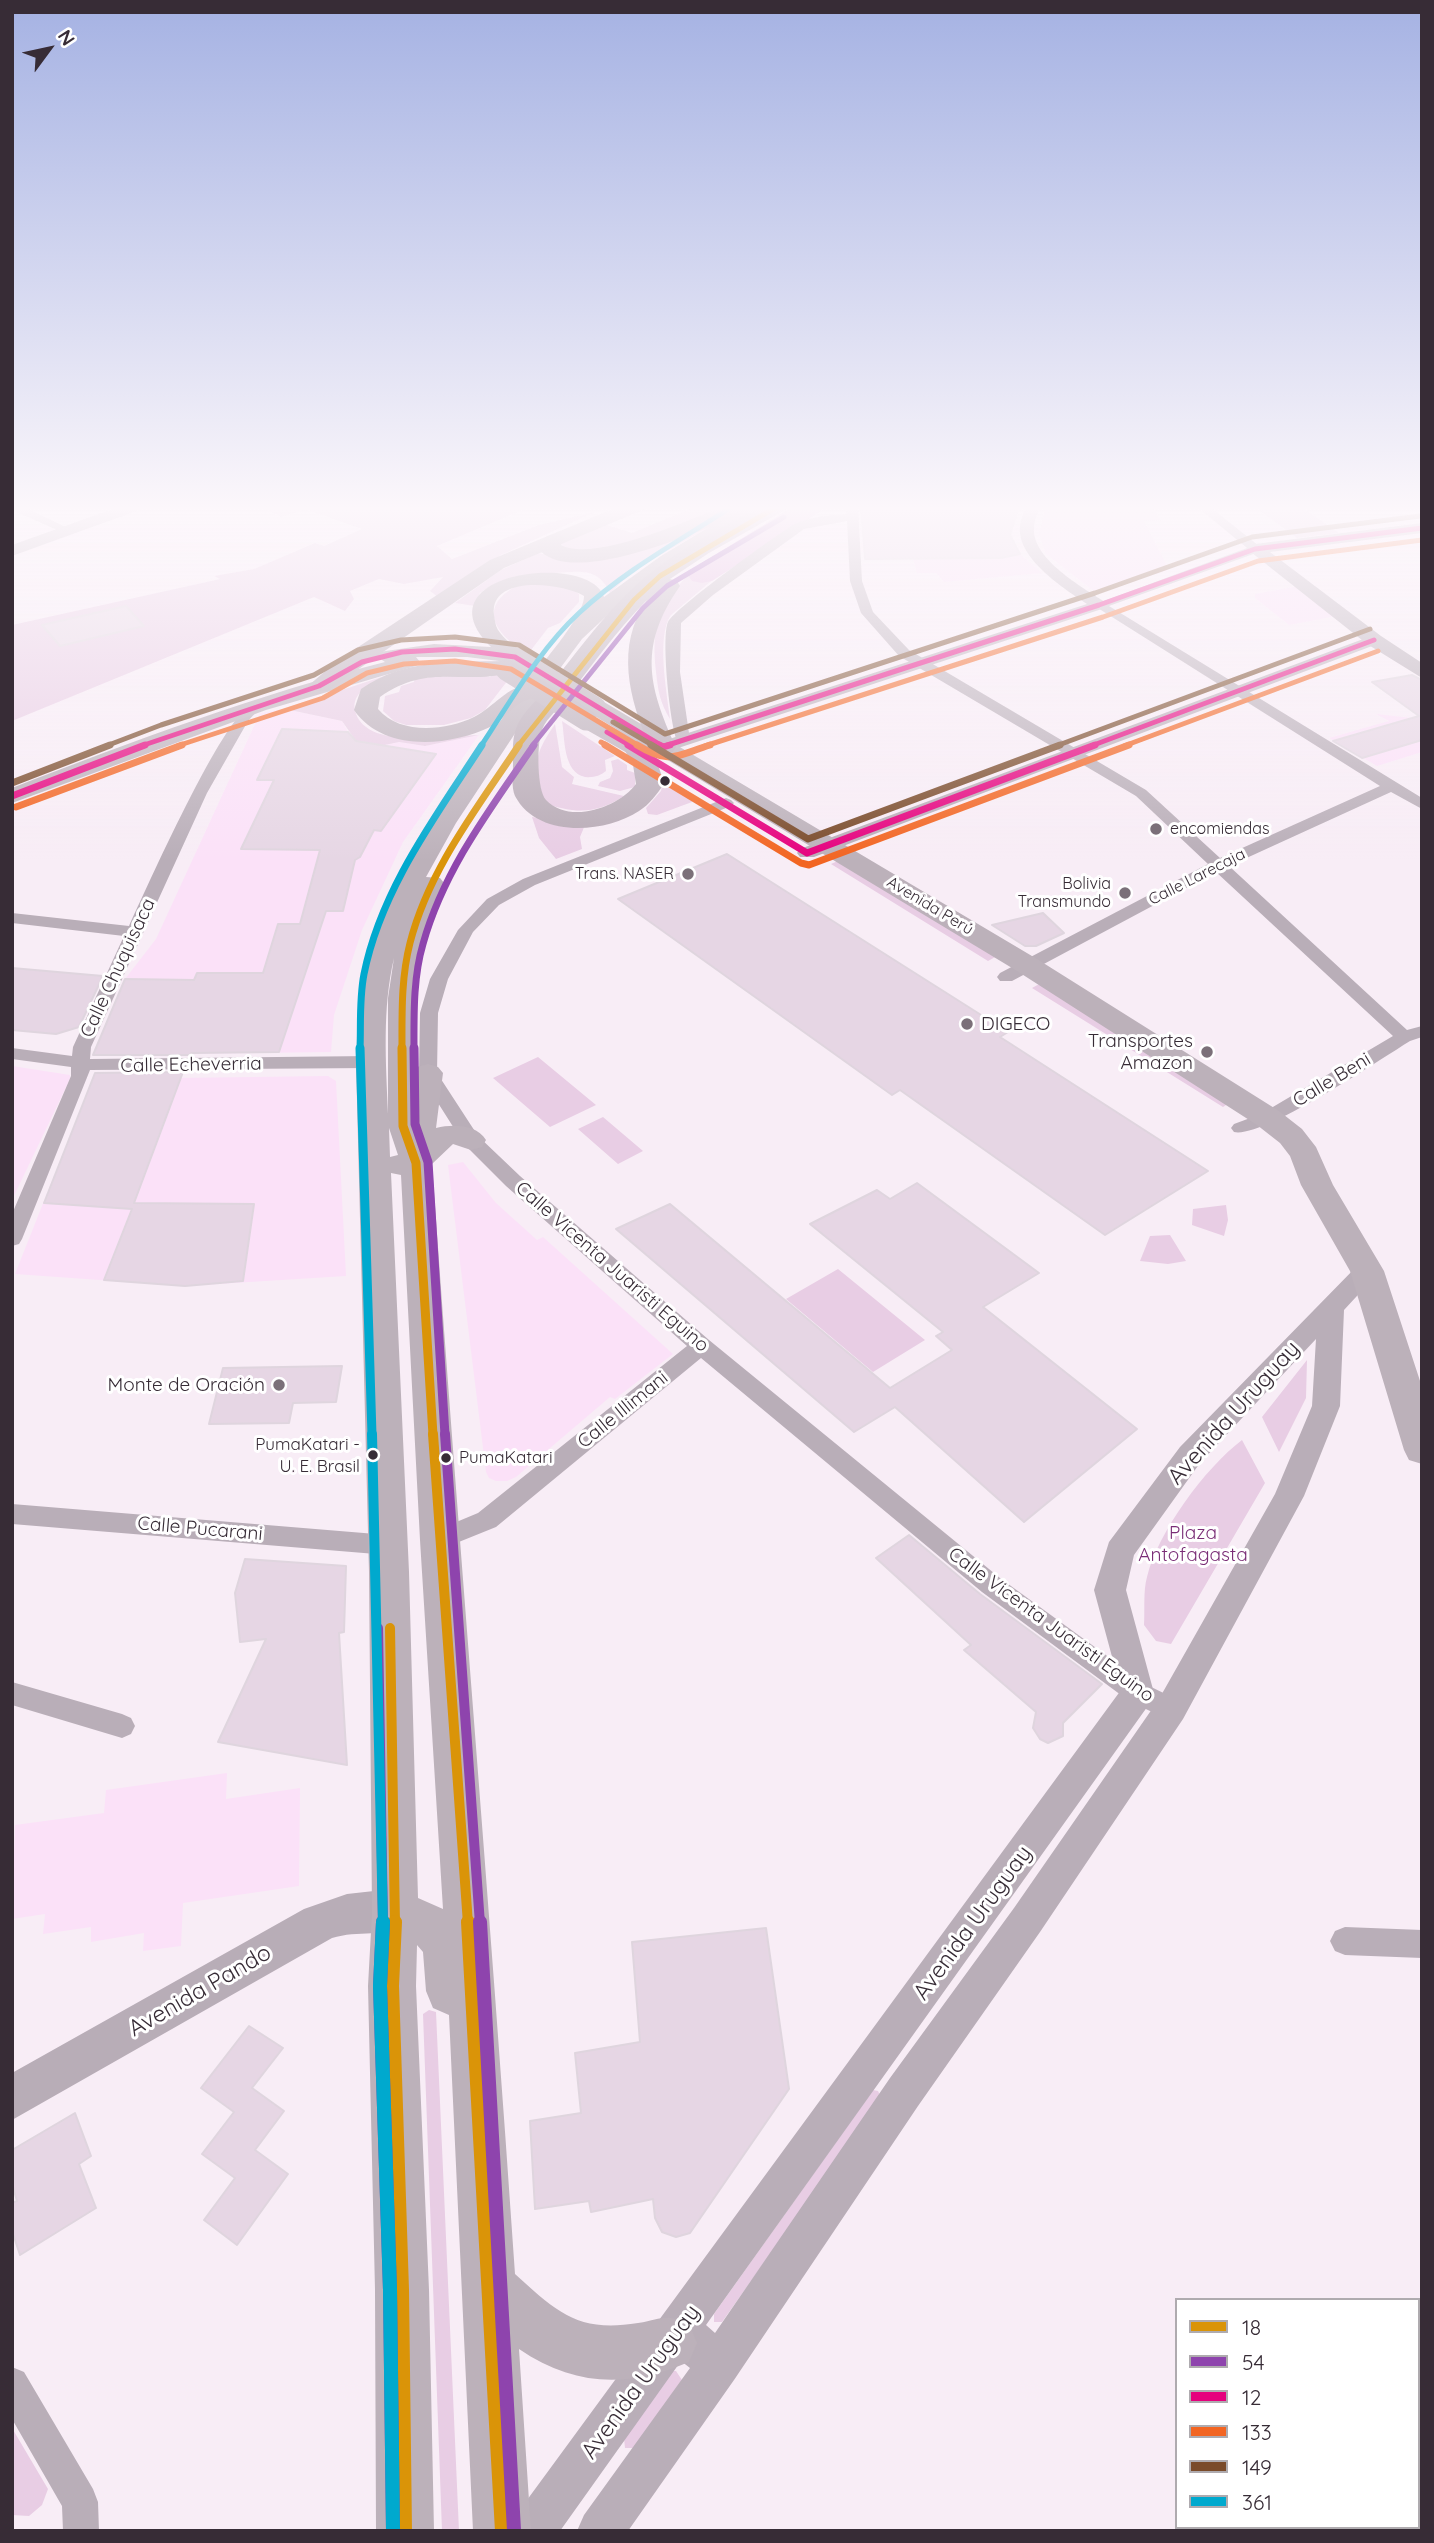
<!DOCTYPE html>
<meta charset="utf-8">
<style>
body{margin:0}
#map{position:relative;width:1434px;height:2543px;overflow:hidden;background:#f8edf6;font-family:Quicksand,sans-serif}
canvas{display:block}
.frame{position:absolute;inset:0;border:14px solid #372c36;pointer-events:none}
.legend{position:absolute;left:1175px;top:2298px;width:245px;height:231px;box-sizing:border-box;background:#fff;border:2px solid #afabaf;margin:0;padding:9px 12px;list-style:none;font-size:21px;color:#372c36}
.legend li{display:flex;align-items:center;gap:14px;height:35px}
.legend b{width:35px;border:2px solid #afabaf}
.north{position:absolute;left:14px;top:14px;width:70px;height:70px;-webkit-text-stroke:5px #fff;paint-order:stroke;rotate:57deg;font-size:19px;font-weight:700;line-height:28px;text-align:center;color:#372c36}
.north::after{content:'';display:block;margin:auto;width:24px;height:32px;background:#372c36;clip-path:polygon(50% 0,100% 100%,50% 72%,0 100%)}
</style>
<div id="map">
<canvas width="1434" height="2543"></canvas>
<div class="frame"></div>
<ul class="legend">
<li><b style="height:9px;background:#da9408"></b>18</li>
<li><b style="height:9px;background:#8e44ad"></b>54</li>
<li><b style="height:9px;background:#e5007d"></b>12</li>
<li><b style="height:9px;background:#f26522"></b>133</li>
<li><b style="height:9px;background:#7a4b2a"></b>149</li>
<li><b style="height:9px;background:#00a9ce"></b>361</li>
</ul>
<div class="north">N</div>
</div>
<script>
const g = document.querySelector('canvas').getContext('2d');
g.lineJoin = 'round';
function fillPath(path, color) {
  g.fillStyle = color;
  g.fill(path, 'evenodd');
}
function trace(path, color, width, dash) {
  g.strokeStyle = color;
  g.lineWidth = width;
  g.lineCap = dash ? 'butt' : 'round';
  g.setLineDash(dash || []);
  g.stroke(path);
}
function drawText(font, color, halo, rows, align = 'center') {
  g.font = font + ' Quicksand,sans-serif';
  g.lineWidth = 6;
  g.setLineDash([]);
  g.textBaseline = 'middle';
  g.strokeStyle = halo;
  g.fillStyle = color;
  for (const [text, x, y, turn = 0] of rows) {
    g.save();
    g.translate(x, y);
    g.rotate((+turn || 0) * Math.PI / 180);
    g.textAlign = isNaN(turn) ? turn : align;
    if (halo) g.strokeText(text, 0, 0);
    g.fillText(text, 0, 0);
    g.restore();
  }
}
fillPath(new Path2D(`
 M865 506H1019L1011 533 1015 544 1020 554 1042 573 944 582 936 573H917L913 559H865L863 530Z
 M1046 506H1151L1161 520 1144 521 1169 570 1096 593 1046 554 1039 534Z
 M1298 586 1337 616 1289 625 1255 598V594Z
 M285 709 342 721 348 732 380 746 399 742 425 746 479 735 403 842 362 930 334 1015 331 1052 93 1055 125 979 156 939 260 713Z
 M1376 714 1422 719V752L1377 766 1329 738 1389 721Z
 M12 1066 70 1075V1079L12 1200Z
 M328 1076 336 1081 346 1276 185 1286 15 1274 90 1085 101 1079Z
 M463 1162 496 1203 537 1240 543 1237 673 1354 615 1399 610 1397 516 1477 507 1481H496L489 1478 486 1472 448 1165Z
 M227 1773 226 1799 300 1788 299 1886 183 1903 181 1946 143 1951 144 1933 91 1942V1927L43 1934 45 1914 12 1919 15 1825 104 1813 106 1790Z`), '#fbe1f8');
fillPath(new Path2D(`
 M260 506H532L437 546 452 559 539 525 595 512 501 555 438 597 430 591 443 577 404 584 379 579 350 591 354 599 345 611 314 597 12 721V625L220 579 214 576 254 569 315 543 324 546 362 529 305 509 281 517Z
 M698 506H729L614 548 590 552 563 548 562 544 563 541 607 525 632 533Z
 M1300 506 1339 533 1297 538 1259 510Z
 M731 515 637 568 610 593C598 566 578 572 553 573 525 574 503 576 480 593L475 606 455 603 501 570 538 553 578 560Z
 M691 572 716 577 671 615C656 636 667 693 670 719 660 703 658 691 656 672 651 626 658 605 691 572Z
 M522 583 570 587 579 594V602L560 623 548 628 485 710 471 718 444 725H406L394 721 383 711 385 696 399 692 401 686 414 682 415 678 481 674 490 677 518 648C486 624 484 601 522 583Z
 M384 676C372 683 351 693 355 710 364 752 449 735 479 735L425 746 399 742 380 746 356 741 342 721 285 709Z
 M562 721 615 756 605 760 606 771C600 776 593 778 585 777 563 772 565 739 562 721Z
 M555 724 562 767 574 777 572 784 624 796C597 814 575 814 544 803 535 764 531 759 555 724Z
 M618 759 627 765V770L635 773V787L620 791 598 786 600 782 610 778 613 771 611 761Z
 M663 781 694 797 692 802 657 815 648 814 646 808 661 791Z
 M532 817 585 825 580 837 582 849 556 859 539 838Z
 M840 860 997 956 988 961 831 864Z
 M1041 983 1232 1101 1223 1107 1032 988Z
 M538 1057 596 1105 550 1127 493 1078Z
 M603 1117 643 1151 618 1164 578 1129Z
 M1226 1205 1228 1220 1224 1236 1192 1225 1193 1209Z
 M1170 1235 1186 1261 1168 1264 1140 1261 1150 1236Z
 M838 1269 925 1340 873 1372 786 1299Z
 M1307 1360 1306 1398 1279 1452 1262 1417Z
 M1242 1440 1265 1483 1171 1644 1156 1641 1144 1625C1145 1610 1143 1591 1147 1577 1158 1532 1205 1468 1242 1440Z
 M429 2010 436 2012 459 2531H442L423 2014Z
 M873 2090 878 2091 881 2097 722 2322H714V2314Z
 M672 2371H676L682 2380 635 2448H625L624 2438Z
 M12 2428 48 2489 42 2505 29 2516 12 2515Z`), '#e8cde4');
fillPath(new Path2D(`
 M794 506H825L821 511 712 581 702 583 692 581 688 575 692 569Z`), '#e0aedb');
const building = new Path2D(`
 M861 506H1019L1010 535 1020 554 1001 558 865 559Z
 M126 606 144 626 60 646 42 625Z
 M1412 675 1422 680V740L1362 758 1333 741 1419 716 1372 682Z
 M282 729 348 732 356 741 436 754 381 831 374 830 360 857 355 860 343 911H326L279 1052 191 1053 190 1055H93L125 979 194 980 197 973H263L278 924H300L320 850 241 849 274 780H257Z
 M727 854 1008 1032 1000 1037 1208 1171 1105 1235 900 1090 892 1095 618 899Z
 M1043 913 1064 933 1036 946H1025L992 925Z
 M12 968 103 976 79 1027 56 1034 12 1030Z
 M183 1072 134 1203 254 1204 243 1281 185 1286 104 1280 132 1209 44 1203 95 1073Z
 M917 1183 1039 1273 983 1307 1137 1429 1024 1522 895 1407 854 1432 616 1229 670 1204 890 1388 952 1350 936 1336 943 1332 810 1224 877 1190 890 1199Z
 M342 1366 336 1402 293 1403 289 1423 209 1424 223 1368Z
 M909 1535 980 1594 1102 1684 1063 1723V1736L1048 1743 1040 1739 1033 1728 1036 1712 964 1650 971 1645 876 1558Z
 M245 1559 346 1566 344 1632 339 1633 347 1765 218 1742 266 1639 240 1642 235 1593Z
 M766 1928 789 2089 690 2233 676 2237 662 2232 655 2218 653 2199 591 2212 589 2201 535 2209 530 2121 581 2113 575 2053 640 2042 632 1942Z
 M249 2026 283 2048 252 2088 284 2111 255 2150 288 2174 237 2245 204 2220 235 2178 202 2154 234 2112 201 2088Z
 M75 2113 91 2156 79 2164 96 2208 20 2255 12 2231V2203L17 2201 12 2184V2150Z`);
fillPath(building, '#e6d6e4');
trace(building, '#dfd5de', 2);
fillPath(new Path2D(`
 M12 506H22L74 531 64 533 12 510Z
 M846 506H858L862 581 873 612 909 650 1146 790 1220 858 1380 786 1093 605 1247 548 1196 506H1209L1259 546V552L1109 606 1422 798V809L1391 792 1229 866 1407 1030 1422 1026V1037L1410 1041C1381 1059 1262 1139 1234 1132L1231 1128 1234 1124 1261 1114 1393 1036 1216 872 1012 981H1000L997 977 1000 973 1208 864 1136 796 899 656 861 613 850 581 847 521 804 529 713 595 681 623 680 672 690 740 683 744 678 743C670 728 661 637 668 622 675 608 777 534 795 524 809 517 831 515 847 514Z
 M252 705 259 709 248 721 207 793 91 1047 90 1059 371 1056 380 1062 371 1068 90 1070 22 1239 19 1244 12 1246V1214L71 1076V1067L12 1059V1048L72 1056 73 1047 124 936 12 923V913L129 926C145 892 224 713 252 705Z
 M726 798 731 800 734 803 731 806 535 885 499 905 473 932 448 979 438 1013 437 1073 478 1136 520 1176 709 1340 1000 1578 1147 1685 1180 1701 1184 1709 1180 1717 1171 1721 1129 1701 982 1592 701 1358 496 1527 439 1550 430 1547 427 1540 430 1533 478 1513 687 1346 506 1186 464 1144 419 1073 420 1013 430 979 458 930 487 899 523 879Z
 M12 1504 388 1535 397 1538 400 1545 397 1552 388 1555 12 1524Z
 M12 1682 122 1714 131 1718 135 1726 131 1734 122 1738 12 1705Z
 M1345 1927 1422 1930V1958L1345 1955 1335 1951 1330 1941 1335 1931Z
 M12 2367 24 2372 93 2489 98 2502 99 2531H63L62 2506 12 2419Z`), '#b9aeb8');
fillPath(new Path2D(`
 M1026 506H1040C1038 513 1034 520 1034 528 1032 559 1082 587 1105 602L1107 605 1105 608 669 751H657L654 747 657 743 1087 604C1065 589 1017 559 1020 527 1020 520 1024 513 1026 506Z
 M1374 635 1382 640 1380 643 814 857H800L797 853 800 849Z
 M1367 1262 1376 1265 1380 1271 1344 1310 1340 1406 1304 1496 1183 1719 1040 1932 918 2106 734 2380 628 2531H577L584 2515 690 2368 681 2361 560 2531H509L516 2515 1121 1690 1094 1590 1109 1542 1180 1447 1358 1265ZM1316 1339 1312 1406 1275 1494 1159 1699 1014 1908 890 2078 715 2333 706 2325 1150 1703 1154 1693 1126 1590 1134 1555 1200 1463Z`), '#b9aeb8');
fillPath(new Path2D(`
 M121 506H144L142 509 12 556V545Z
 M1422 523V533L1270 552 1381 636 1422 663V678L1367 644 1247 549 1255 544Z
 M374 1891 395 1893 410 1899 416 1913 410 1927C385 1937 358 1930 332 1938L12 2120V2073L304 1909 347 1894Z`), '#b8adb7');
fillPath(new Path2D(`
 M744 506H766L654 578 613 610 582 639 541 694 456 823 426 877 440 878 444 883 423 943 416 998 417 1067 428 1064 438 1067 443 1073 436 1128C453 1124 476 1124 486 1140L482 1147 471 1150 453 1144 432 1164C458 1534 490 1904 515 2274 557 2312 578 2333 638 2323 663 2319 664 2313 689 2324L697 2343 689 2362C628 2388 575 2387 519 2349L531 2531H473L449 2015 433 2008 426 1991 423 1952 417 1945 416 1986 429 2290 434 2531H376L375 2290 368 1986 372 1913 369 1572 356 1062C358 1034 356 1004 362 977 385 872 463 775 523 689 537 668 584 618 584 596 563 583 489 574 494 615 495 620 495 625 498 630 504 639 514 646 522 653L525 657 522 661 515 663 467 657H416L420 662 416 666 266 710 12 803V788C135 740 257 695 385 662L376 656 379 652 434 644 491 647C416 572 590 551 604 597L661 556ZM394 958 388 998V1114C386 1062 382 1009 394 958ZM389 1128 398 1155 390 1157ZM391 1173 401 1175 420 1540 443 1909 418 1898 409 1572Z
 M596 700 604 702 1037 959 1279 1111 1302 1129 1316 1147 1333 1185 1384 1271 1422 1387V1464L1409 1460 1404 1450 1350 1271 1301 1185 1290 1156 1280 1143 1257 1125 1017 971 588 712 585 707 588 702Z`), '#bcb1ba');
fillPath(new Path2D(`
 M620 506H645L643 510 504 568 327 691H311L308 686 337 661 490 560Z
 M502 661 510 663 513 668 510 673C461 685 428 663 380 697L378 709C400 735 445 731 474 717 497 706 511 679 540 686L543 691C538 699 528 698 520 703 509 710 502 721 490 727 448 747 383 752 354 710L361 689C404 659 451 662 502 661Z
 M586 713 645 744 649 749 645 754 637 756 629 754 578 725 574 720 578 715Z`), '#baaeb8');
fillPath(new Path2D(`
 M725 506 751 507 748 511C709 527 568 592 537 547 544 537 549 532 562 535L565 540 561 545C594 563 690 519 725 506Z
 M762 506H788L785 510 709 553 670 579 677 581 680 586C639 645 647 684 676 747L672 753 663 755 654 753 650 747C629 699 615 646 647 600 616 631 590 668 563 703 555 712 544 721 541 733 537 746 537 790 546 800 570 825 619 807 636 784L633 765 624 749 628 743 637 741 646 743C655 757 660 768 664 784 656 795 650 804 639 811 604 834 537 838 515 796 511 787 513 774 513 764 513 754 512 742 515 732 520 713 541 697 553 682 584 643 613 602 653 571 686 545 725 526 762 506Z`), '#b7aab5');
trace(new Path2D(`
 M515 657 596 707`), '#bcb1ba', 20);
trace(new Path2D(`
 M506 670 586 720`), '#baaeb8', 21);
trace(new Path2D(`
 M518 746 634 600 660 576 778 506`), '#da9408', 5);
trace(new Path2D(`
 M402 1050C402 1014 401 978 410 943 429 869 478 807 519 745`), '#da9408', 7);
trace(new Path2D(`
 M402 1048 403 1126 416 1163 433 1435`), '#da9408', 9);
trace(new Path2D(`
 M433 1434 468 1924
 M390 1628 395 1924`), '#da9408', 10);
trace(new Path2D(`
 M395 1922 392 1986 402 2290 405 2531
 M468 1922 502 2531`), '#da9408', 14);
trace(new Path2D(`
 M532 746 643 608 667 586 784 517`), '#8e44ad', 5);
trace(new Path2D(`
 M414 1050C414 1015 413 978 423 944 444 869 491 808 534 745`), '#8e44ad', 7);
trace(new Path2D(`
 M414 1048 415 1124 428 1162 445 1435`), '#8e44ad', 9);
trace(new Path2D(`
 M445 1434 480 1924
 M378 1628 383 1924`), '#8e44ad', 10);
trace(new Path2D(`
 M383 1922 380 1986 390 2290 393 2531
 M480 1922 514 2530`), '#8e44ad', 14);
trace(new Path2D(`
 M607 732 631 746
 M141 746 319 686 362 662 402 652 455 649 515 657 662 746
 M665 746 1099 605 1255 549 1422 528
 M1091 746 1374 640`), '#e5007d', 5);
trace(new Path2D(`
 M628 745 807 853 1095 745
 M659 745 663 747 670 745
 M12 796 145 745`), '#e5007d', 7);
trace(new Path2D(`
 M601 742 608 746
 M177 746 323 698 367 673 404 664 455 661 511 669 639 746
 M705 746 1103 617 1258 561 1422 540
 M1124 746 1378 651`), '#f26522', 5);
trace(new Path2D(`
 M605 745 801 863 809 865 1129 745
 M637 745C670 765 675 756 710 745
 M16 807 182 745`), '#f26522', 7);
trace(new Path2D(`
 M613 722 654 746
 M106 746 161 725 314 675 358 650 401 640 455 637 519 645 665 734 1095 593 1252 537 1420 516
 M1056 746 1370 629`), '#7a4b2a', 5);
trace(new Path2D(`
 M651 745 808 839 1060 745
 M12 783 110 745`), '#7a4b2a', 7);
trace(new Path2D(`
 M481 746C511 701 539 650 579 613 625 570 681 540 733 506`), '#00a9ce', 5);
trace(new Path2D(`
 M360 1050C361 1026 359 999 364 974 381 889 436 816 482 745`), '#00a9ce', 7);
trace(new Path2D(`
 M360 1048 372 1435`), '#00a9ce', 9);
trace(new Path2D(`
 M372 1434 383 1924`), '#00a9ce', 10);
trace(new Path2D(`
 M383 1922 380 1986 390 2290 393 2531`), '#00a9ce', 14);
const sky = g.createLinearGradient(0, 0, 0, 862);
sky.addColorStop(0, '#a5b2e3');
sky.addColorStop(0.59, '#fcf7fb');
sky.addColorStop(1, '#fcf7fb00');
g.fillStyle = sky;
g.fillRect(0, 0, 1434, 862);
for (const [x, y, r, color] of [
 [665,781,6,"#372c36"],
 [1156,829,7,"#7b7079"],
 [688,874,7,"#7b7079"],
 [1125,893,7,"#7b7079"],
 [967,1024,7,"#7b7079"],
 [1207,1052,7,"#7b7079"],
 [279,1385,7,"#7b7079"],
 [373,1455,6,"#372c36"],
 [446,1458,6,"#372c36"]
]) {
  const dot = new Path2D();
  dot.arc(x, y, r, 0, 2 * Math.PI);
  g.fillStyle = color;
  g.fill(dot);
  trace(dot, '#fff', 2.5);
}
drawText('16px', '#372c36', '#fff', [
 ["encomiendas",1170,829,"left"],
 ["Trans. NASER",674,874],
 ["Bolivia",1111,884],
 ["Transmundo",1111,902]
], 'right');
drawText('16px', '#372c36', '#fff', [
 ["Calle Larecaja",1197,877,-27],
 ["Avenida Perú",930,906,31]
]);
drawText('17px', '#372c36', '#fff', [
 ["PumaKatari -",360,1445],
 ["U. E. Brasil",360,1467],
 ["PumaKatari",459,1458,"left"]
], 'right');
drawText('19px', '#372c36', '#fff', [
 ["Calle Chuquisaca",118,968,-65],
 ["Calle Echeverria",191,1065,-1],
 ["Calle Beni",1332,1080,-31],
 ["Calle Vicenta Juaristi Eguino",612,1267,41],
 ["Calle Illimani",623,1410,-39],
 ["Calle Pucarani",200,1529,5],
 ["Calle Vicenta Juaristi Eguino",1051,1625,36]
]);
drawText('19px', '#372c36', '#fff', [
 ["DIGECO",981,1024,"left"],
 ["Transportes",1193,1041],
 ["Amazon",1193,1063],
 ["Monte de Oración",265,1385]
], 'right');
drawText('19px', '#7a2d76', '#fff', [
 ["Plaza",1193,1533],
 ["Antofagasta",1193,1555]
]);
drawText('23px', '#372c36', '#fff', [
 ["Avenida Uruguay",1234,1413,-48],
 ["Avenida Uruguay",973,1923,-54],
 ["Avenida Pando",200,1991,-30],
 ["Avenida Uruguay",641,2382,-54]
]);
</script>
